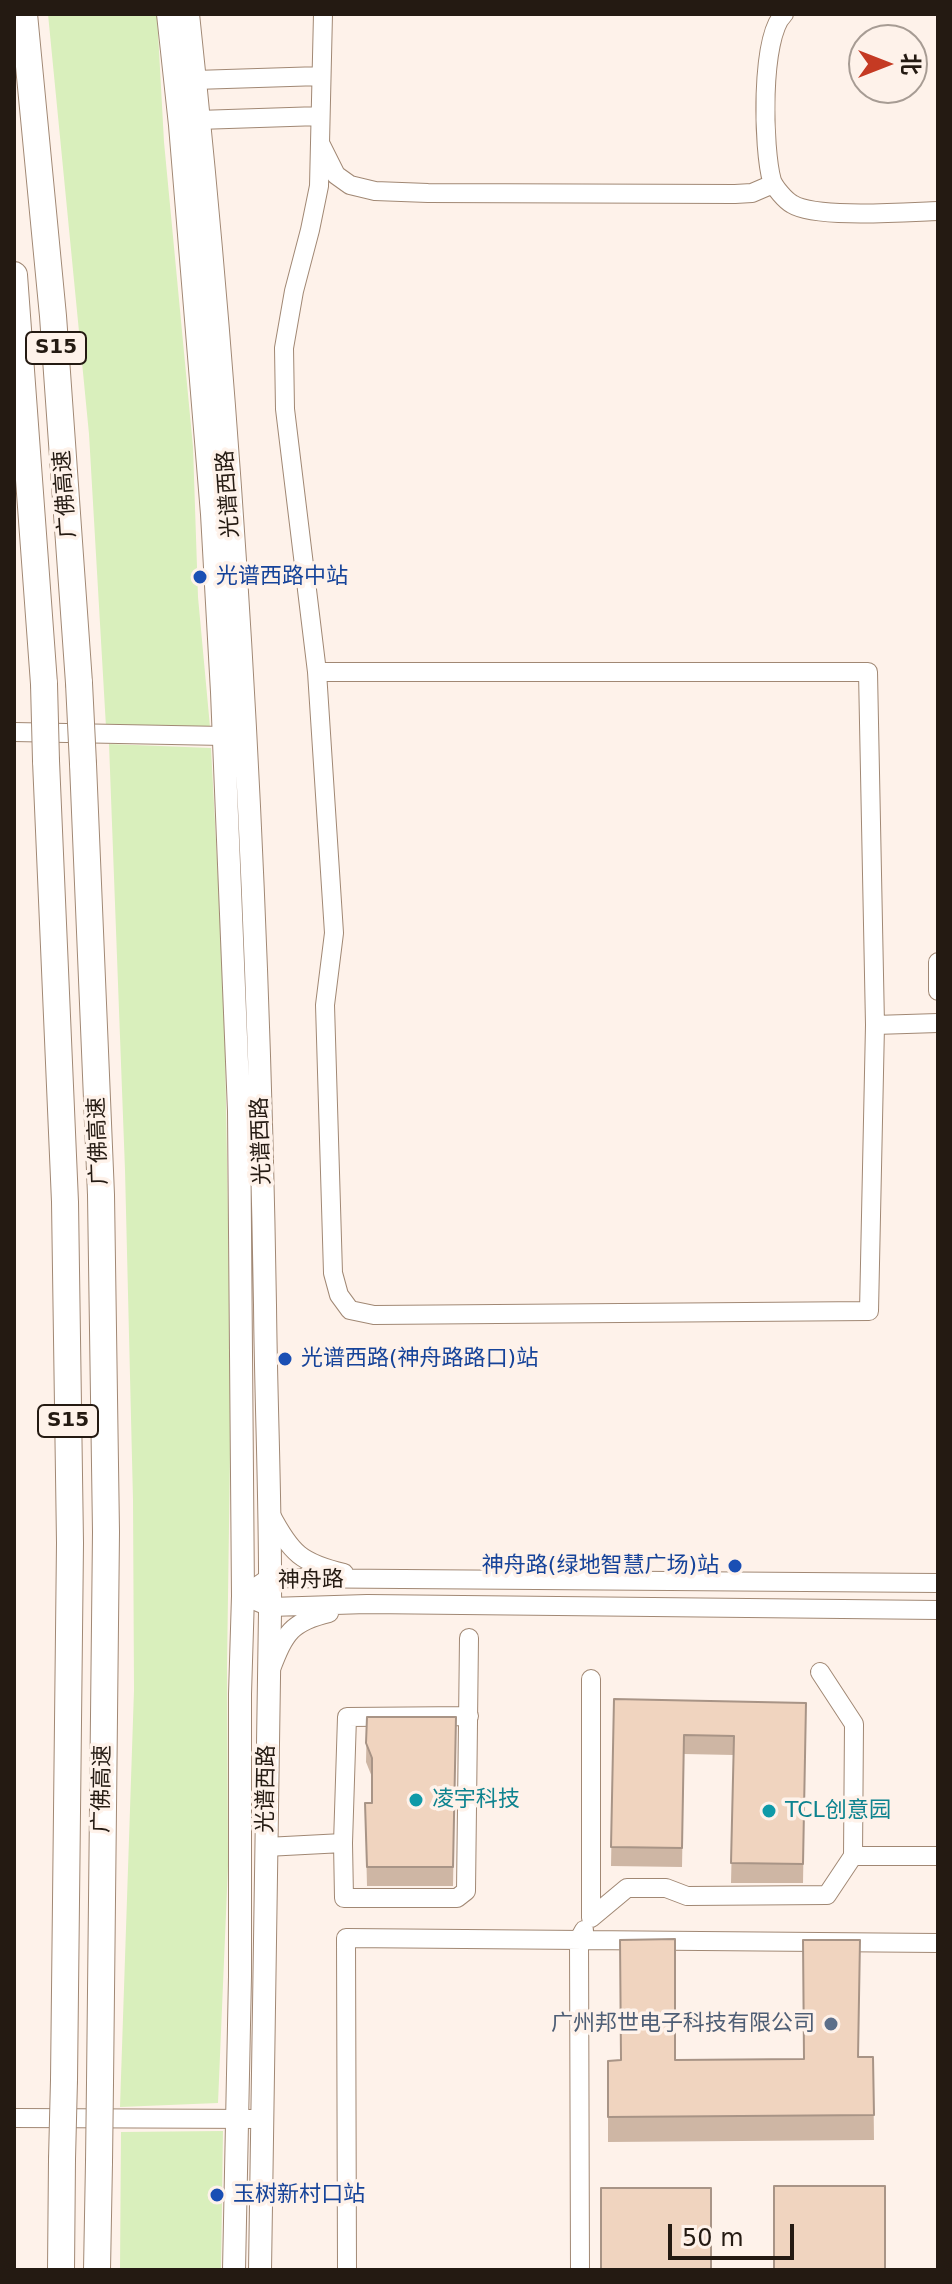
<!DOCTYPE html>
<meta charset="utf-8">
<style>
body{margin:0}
#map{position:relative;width:952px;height:2284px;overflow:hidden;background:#fef2ea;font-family:"DejaVu Sans","Noto Sans SC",sans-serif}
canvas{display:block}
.frame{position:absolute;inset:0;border:16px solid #241a12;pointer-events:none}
.north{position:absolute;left:848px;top:24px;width:80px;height:80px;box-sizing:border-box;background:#fef2ea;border:2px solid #a79c94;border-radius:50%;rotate:90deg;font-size:22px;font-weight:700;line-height:32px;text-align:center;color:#241a12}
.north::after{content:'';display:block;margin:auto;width:28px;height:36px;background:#c53a23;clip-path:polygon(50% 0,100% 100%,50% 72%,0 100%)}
.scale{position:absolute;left:668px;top:2224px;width:126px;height:36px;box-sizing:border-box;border:4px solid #241a12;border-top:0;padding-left:10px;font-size:24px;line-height:28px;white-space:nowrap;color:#241a12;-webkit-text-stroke:6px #fef2ea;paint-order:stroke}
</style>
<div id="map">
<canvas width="952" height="2284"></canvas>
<div class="frame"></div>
<div class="north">北</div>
<div class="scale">50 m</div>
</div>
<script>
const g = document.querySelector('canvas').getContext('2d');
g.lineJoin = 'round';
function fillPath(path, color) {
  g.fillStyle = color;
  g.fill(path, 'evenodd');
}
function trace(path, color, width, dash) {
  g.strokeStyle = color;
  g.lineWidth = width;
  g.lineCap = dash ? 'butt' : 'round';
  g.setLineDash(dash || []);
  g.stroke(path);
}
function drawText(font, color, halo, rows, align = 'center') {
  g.font = font + ' "DejaVu Sans","Noto Sans SC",sans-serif';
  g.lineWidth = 7;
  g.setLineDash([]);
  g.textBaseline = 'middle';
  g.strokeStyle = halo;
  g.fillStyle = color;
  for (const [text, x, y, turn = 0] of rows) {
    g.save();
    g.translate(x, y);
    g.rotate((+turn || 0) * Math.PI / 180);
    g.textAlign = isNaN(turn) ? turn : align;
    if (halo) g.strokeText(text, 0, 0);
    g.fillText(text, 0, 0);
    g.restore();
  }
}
fillPath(new Path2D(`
 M48 14H157L164 142 193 447 198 597 210 727H106L89 434Z
 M109 744 211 748 224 991 231 1385 227 1667 228 1866 218 2103 120 2107 134 1690 133 1500 125 1170Z
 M223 2131 221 2270H120L121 2132Z`), '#d9efbc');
const minor = new Path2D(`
 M784 14C760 36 763 150 772 181 775 188 785 200 792 204 816 219 907 212 938 211
 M195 80 321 76
 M198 120 320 116
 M321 145 336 175 350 185 375 191 428 193 735 194 752 193 773 184
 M317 672H868L875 1025 869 1311 374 1315 350 1310 339 1295 333 1273 325 1005 334 933 317 672 285 409 284 348 294 291 310 230 319 186 323 14
 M14 732 224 736
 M938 962V991
 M875 1025 938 1023
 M271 1515C291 1553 301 1563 344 1573
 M243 1596 269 1578 938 1583
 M243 1596 270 1607 367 1604 938 1610
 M469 1638 466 1891 457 1898H344L343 1843 347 1717 469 1716
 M271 1669C285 1633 291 1622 329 1613
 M591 1679V1918L627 1888H666L687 1896 827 1895 853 1856 854 1724 820 1672
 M266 1847 343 1843
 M853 1856H938
 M14 2118 261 2119
 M347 2270 346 1938 938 1943
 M580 2270 579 1939 584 1930`);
const major = new Path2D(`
 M168 14 180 125 212 514 222 692 239 1111 243 1596 240 1694V1976L234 2270
 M188 14C234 443 258 874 265 1305 266 1407 271 1510 270 1612 268 1831 262 2051 260 2270`);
const highway = new Path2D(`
 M24 14 53 316 79 683
 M14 275 44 684
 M46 761 65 1202 70 1543 64 2080
 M83 764 101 1195 106 1532 100 2083
 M61 2270 62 2159
 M97 2270 99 2162`);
trace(minor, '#a18874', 20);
trace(major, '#a18874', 24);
trace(highway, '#a18874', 28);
trace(minor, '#fff', 18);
trace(major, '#fff', 22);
trace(highway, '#fff', 26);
const highwayBridge = new Path2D(`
 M79 683 83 764
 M44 684 46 761
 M62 2159 64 2080
 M99 2162 100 2083`);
trace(highwayBridge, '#a18874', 28, []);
trace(highwayBridge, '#fff', 26);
fillPath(new Path2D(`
 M614 1699 806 1703 803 1883H731L734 1755 684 1754 682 1867 611 1866Z
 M367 1717H456L453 1886H367L365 1803H372V1777L366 1762Z
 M859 2057H873L874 2140 608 2142V2061L804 2059Z`), '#ceb6a4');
const building = new Path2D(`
 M614 1699 806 1703 803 1864 731 1863 734 1736 684 1735 682 1848 611 1847Z
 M367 1717H456L453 1867H367L365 1803H372V1758L366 1743Z
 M675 1939V2060L804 2059 803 1940H860L858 2057H873L874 2115 608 2117V2061L621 2060 620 1940Z
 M774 2186H885V2270H774Z
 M601 2188H711V2270H601Z`);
fillPath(building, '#f0d4bf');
trace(building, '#a89486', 2);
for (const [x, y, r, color] of [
 [200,577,8,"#1a4fb4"],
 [285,1359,8,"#1a4fb4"],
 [735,1566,8,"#1a4fb4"],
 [416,1800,8,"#0f9aa8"],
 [769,1811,8,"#0f9aa8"],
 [831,2024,8,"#5c6f8a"],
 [217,2195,8,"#1a4fb4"]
]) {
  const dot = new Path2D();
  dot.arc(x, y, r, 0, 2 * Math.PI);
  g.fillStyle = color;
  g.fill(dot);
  trace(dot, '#fef2ea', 3);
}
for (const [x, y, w] of [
 [56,348,60],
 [68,1421,60]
]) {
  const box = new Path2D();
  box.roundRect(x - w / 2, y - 16, w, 32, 6);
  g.fillStyle = '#fef2ea';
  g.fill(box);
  trace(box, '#241a12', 2);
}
drawText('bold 20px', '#241a12', null, [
 ["S15",56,348],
 ["S15",68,1421]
]);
drawText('22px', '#241a12', '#fef2ea', [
 ["广佛高速",66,494,-94],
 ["光谱西路",229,494,-94],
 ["广佛高速",99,1141,-92],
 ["光谱西路",262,1141,-92],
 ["神舟路",311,1581,-1],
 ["广佛高速",103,1789,-89],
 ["光谱西路",267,1789,-89]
]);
drawText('22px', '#164399', '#fef2ea', [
 ["光谱西路中站",216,577],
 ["光谱西路(神舟路路口)站",301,1359],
 ["神舟路(绿地智慧广场)站",719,1566,"right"],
 ["玉树新村口站",233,2195]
], 'left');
drawText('22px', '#0d838f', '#fef2ea', [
 ["凌宇科技",432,1800],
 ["TCL创意园",785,1811]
], 'left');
drawText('22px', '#4e5e75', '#fef2ea', [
 ["广州邦世电子科技有限公司",815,2024]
], 'right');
</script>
